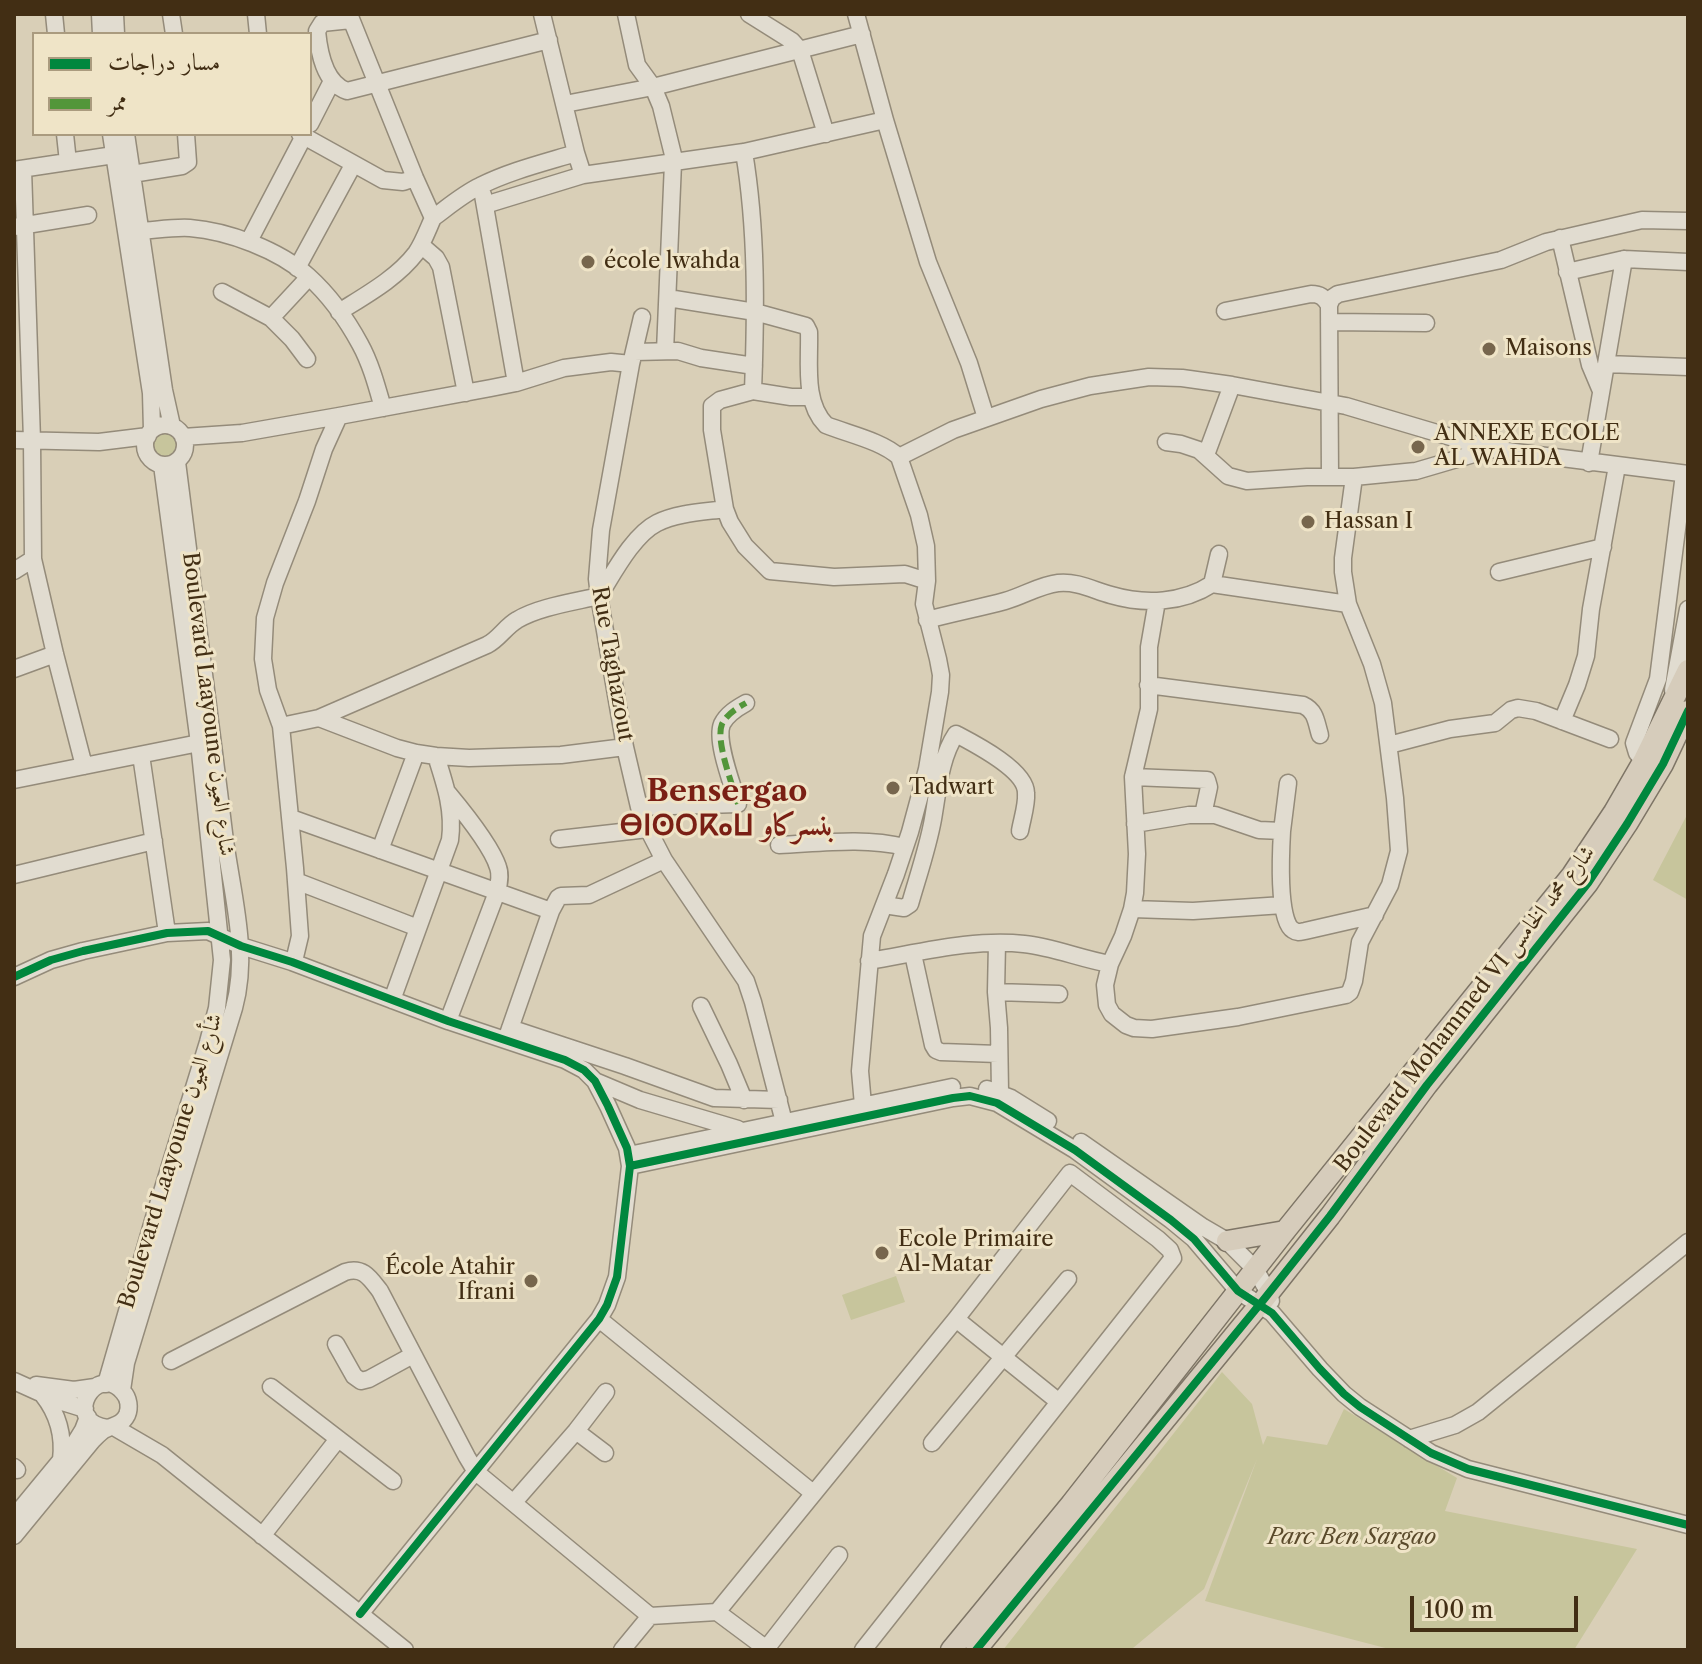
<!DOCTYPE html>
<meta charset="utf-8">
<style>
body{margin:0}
#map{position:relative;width:1702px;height:1664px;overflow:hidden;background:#d9cfb7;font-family:"Libre Caslon Text",Amiri,serif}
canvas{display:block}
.frame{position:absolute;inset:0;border:16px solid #422e14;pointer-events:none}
.legend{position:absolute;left:32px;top:32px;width:280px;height:104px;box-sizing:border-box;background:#efe4c7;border:2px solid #aa9b7f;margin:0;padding:10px 14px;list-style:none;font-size:24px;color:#422e14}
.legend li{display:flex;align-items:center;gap:16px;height:40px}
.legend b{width:40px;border:2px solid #aa9b7f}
.scale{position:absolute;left:1410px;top:1596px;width:168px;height:36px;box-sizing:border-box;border:4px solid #422e14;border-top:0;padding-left:10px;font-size:24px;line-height:28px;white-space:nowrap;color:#422e14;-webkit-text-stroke:6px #efe4c7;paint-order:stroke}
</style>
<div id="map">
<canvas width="1702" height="1664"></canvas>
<div class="frame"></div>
<ul class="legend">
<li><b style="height:10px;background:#00873e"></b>مسار دراجات</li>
<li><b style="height:10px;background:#52963a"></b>ممر</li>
</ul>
<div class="scale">100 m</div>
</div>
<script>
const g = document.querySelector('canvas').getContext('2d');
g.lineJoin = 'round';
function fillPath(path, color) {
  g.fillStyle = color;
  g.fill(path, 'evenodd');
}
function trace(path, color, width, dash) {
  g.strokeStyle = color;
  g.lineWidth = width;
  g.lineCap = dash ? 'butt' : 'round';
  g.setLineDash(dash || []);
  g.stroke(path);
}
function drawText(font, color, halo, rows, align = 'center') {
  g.font = font + ' "Libre Caslon Text",Amiri,"Noto Sans Tifinagh",serif';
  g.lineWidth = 6;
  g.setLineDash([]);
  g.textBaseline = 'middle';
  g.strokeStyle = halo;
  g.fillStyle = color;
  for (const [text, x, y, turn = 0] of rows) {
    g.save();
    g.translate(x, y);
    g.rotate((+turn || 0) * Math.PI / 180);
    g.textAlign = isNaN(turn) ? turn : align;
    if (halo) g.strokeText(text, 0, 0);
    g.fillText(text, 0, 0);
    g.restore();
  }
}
fillPath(new Path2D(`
 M149 446a16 16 0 1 1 32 0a16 16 0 1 1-32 0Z
 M1688 813V900L1653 880Z
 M896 1276 905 1302 851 1320 842 1295Z
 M1222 1372 1252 1404 1263 1445 1267 1436 1327 1445 1344 1409 1457 1478 1445 1511 1637 1549 1574 1650H1393L1205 1601 1257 1459 1204 1589 1133 1648 1135 1650H1003Z`), '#c7c59c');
const minor = new Path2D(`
 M54 14 56 34
 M100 14 101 34
 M115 14 116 34
 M171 14 174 34
 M256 14 258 34
 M349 14 415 178 433 218C448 207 463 194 480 186 510 171 543 163 576 153
 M542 14 576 153 583 175
 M626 14 637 65 653 87 661 106 675 163
 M749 14 792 41 800 50 826 134
 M351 20 322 23 317 31C319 52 324 83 347 91L549 40
 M565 104 653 87 862 34
 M885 120 928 262 969 363 986 418
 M310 124 332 81
 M65 134 68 162
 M111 134 151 393 152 430
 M126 134 164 390 172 426
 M300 134 383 180 403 182 415 178
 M744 152C757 230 756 311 753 391
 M23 169 32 440 33 559 55 654 84 766
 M14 170 114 155
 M132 174 182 166 188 162 186 134
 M483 195 516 383
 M485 205 583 175 744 152 885 120 856 14
 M14 227 88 215
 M140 231C156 230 174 227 190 228 228 231 279 250 308 276 328 294 347 320 360 344 371 364 377 387 383 408
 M1560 238 1590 365 1601 391
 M249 241 305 134
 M421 245 436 258 441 267 466 393
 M297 268 353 165
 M1567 272 1624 259 1688 262
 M222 292 271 318 292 339 307 359
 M668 298 755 312 806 326 809 332C810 362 803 402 826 425 848 434 882 441 899 457L919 515 926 546 927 581 924 604 938 659 941 675 940 692 927 769 910 832 896 874 872 936 860 1071 863 1105
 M1225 311 1311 294C1320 294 1324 297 1329 305
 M339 312C366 295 397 278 416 253 423 243 428 229 433 218
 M642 317 631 364 601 530 597 579 599 596 625 747 639 807 648 829 664 860 746 981 753 1002 784 1122
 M271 318 309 277
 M1329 322 1426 323
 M665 351 673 163
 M634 352 678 351 701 358 754 366
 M1606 364 1688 367
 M811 397H791L753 391 720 400 712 406V430L725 509 730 522 745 546 770 571 834 577 905 574 927 581
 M145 445a20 20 0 1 1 40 0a20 20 0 1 1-40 0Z
 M183 437 242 433 339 416 491 388 516 383 564 368 611 362 631 364
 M14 440 99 442 148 436
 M1166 442 1181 444 1199 450 1228 476 1247 481 1307 477H1354L1416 471 1491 449
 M1206 455 1232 385
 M899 457 953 430 1041 399 1090 386 1149 377 1182 378 1232 385 1346 406 1491 449 1688 474
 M1589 463 1624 259
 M1330 477 1329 305 1332 298 1338 294 1501 260 1546 242 1642 220 1688 221
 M14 571 33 559
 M1499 572 1603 547
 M1212 584 1348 604
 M1157 601 1149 647V709L1133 777 1137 854 1135 893 1132 909 1123 936 1110 964 1105 985 1107 1005 1112 1014 1126 1025 1134 1028 1152 1029 1238 1017 1346 995 1350 992 1354 981 1360 942 1390 885 1399 851 1395 798 1383 703 1372 664 1348 604 1343 572V558L1354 477
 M927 620C953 613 979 608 1005 601 1023 596 1040 585 1058 583 1077 581 1093 590 1111 595 1145 605 1183 603 1212 584L1219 554
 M14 669 55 654
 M1148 685 1303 705C1316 711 1316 722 1320 735
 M1673 690 1688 609
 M319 718 487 645C499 639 505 627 517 620 538 607 574 602 599 596 613 574 633 535 657 523 677 513 703 512 725 509
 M1562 721 1577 685 1586 656 1591 609 1617 466
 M281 726 319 718 397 748 416 753 436 756 469 758 561 755 625 747
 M1389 745 1450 729 1495 723 1511 710 1518 708 1536 711 1610 739
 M141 755 167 933
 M1644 760 1637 753 1634 743 1658 679 1684 474
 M1133 777 1207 780 1209 787 1203 815
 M14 780 209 741
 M448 793C463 811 491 845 498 867 501 875 499 884 497 892L448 1021
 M639 807 738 804C733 786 715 741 722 724 727 714 737 708 746 703
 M291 818 551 911 506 1040
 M1135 824 1189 815H1215L1259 830 1282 831 1288 783
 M1282 831C1281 849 1277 921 1293 930 1297 933 1300 932 1305 931L1375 915
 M559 839 648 829
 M779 845C821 843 864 837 905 847
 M380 850 416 753
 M14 875 154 841
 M296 881 418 928
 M884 905 904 908 910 904C918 876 928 847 933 819 938 791 940 758 956 734 975 744 1026 770 1026 793 1027 805 1022 819 1020 831
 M1132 909 1193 911 1283 905
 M551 911 558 898 561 896 589 895 664 860
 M997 943 996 992 999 1028 1000 1092
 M913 954 933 1045 936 1050 941 1052 998 1054
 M869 961C918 953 975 938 1024 944 1053 947 1081 959 1110 964
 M292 962 295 957 300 936 295 868 281 726 268 690 263 659 265 618 275 583 307 501 324 449 339 416
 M14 977 51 960 83 951 167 933 208 931 241 946 292 962 448 1021 565 1060 584 1070 595 1081 608 1106 627 1148 630 1166 617 1277 607 1305 599 1319 360 1614
 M996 992 1059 994
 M392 1000 450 840C454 810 445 784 436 756
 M701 1006 729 1064 744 1100
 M510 1028 625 1066 714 1098 779 1100
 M595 1081 640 1100 738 1129
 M987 1089 1011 1098 1048 1121
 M1081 1142 1203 1227 1227 1241 1255 1269 1269 1293 1271 1301
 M629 1155 952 1087
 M630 1166 953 1098 970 1096 997 1103 1075 1150 1171 1220 1194 1239 1238 1291 1272 1313 1320 1369 1344 1394 1360 1407 1431 1453 1468 1469 1688 1525
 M599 1319 813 1493
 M956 1319 1059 1402
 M336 1344 354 1376 361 1381 369 1379 413 1355
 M171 1361 345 1272C363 1266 370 1278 380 1291L467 1457 476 1472 650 1616 717 1612 768 1650
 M14 1381 56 1400 85 1409
 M106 1384 153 1221 208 1042 217 1008 222 960 199 743 162 465
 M36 1385 74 1390 95 1387
 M271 1387 393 1481
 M122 1390 126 1363 234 1008C250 950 231 891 224 833 209 709 193 585 177 462
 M43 1395C58 1414 64 1436 61 1460
 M114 1427 162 1455 405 1650
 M576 1431 605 1453
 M1409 1439 1455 1425 1478 1412 1688 1242
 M932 1443 1068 1279
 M14 1467 17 1470
 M514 1502 576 1431 606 1392
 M14 1517 75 1443 83 1430 88 1417
 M14 1536 92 1441C96 1437 101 1431 106 1429 114 1425 122 1425 127 1415 130 1408 129 1398 123 1392 97 1361 60 1421 107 1428
 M262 1536 338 1439
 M717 1612 956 1319 1070 1173 1158 1239 1170 1250 1173 1258 863 1650
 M766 1649 839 1555
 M622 1650 650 1616`);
const major = new Path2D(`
 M1227 1241 1285 1231
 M951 1650 1071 1504 1285 1231 1572 875 1614 812 1644 760 1688 670
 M976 1650 1265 1298 1330 1216 1427 1085 1588 883 1627 824 1663 764 1688 711`);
trace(minor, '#948b7a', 19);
trace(major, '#7e7566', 23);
trace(minor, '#e1dcd0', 16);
trace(major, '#d6ccbb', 20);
trace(new Path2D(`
 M738 804C733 786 715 741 722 724 727 714 737 708 746 703`), '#52963a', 6, [12, 6]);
trace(new Path2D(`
 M14 977 51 960 83 951 167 933 208 931 241 946 292 962 448 1021 565 1060 584 1070 595 1081 608 1106 627 1148 630 1166 617 1277 607 1305 599 1319 360 1614
 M630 1166 953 1098 970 1096 997 1103 1075 1150 1171 1220 1194 1239 1238 1291 1272 1313 1320 1369 1344 1394 1360 1407 1431 1453 1468 1469 1688 1525
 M976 1650 1265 1298 1330 1216 1427 1085 1588 883 1627 824 1663 764 1688 711`), '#00873e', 8);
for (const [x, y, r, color] of [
 [588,262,8,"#77664d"],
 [1489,349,8,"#77664d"],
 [1418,447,8,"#77664d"],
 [1308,522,8,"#77664d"],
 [893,788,8,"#77664d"],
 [882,1253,8,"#77664d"],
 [531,1281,8,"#77664d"]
]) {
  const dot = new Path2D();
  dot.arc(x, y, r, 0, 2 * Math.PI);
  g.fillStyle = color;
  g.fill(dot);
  trace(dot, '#efe4c7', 3);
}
drawText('22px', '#422e14', '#efe4c7', [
 ["école lwahda",604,262],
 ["Maisons",1505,349],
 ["ANNEXE ECOLE",1434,434],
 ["AL WAHDA",1434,459],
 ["Hassan I",1324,522],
 ["Tadwart",909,788],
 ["Ecole Primaire",898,1240],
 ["Al-Matar",898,1265],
 ["École Atahir",515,1268,"right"],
 ["Ifrani",515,1293,"right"]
], 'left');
drawText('22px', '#422e14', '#efe4c7', [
 ["Rue Taghazout",612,664,80],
 ["Boulevard Laayoune شارع العيون",208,704,83],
 ["Boulevard Mohammed VI شارع محمد الخامس",1465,1009,-52],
 ["Boulevard Laayoune شأرع العيون",171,1161,-73]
]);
drawText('italic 22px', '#5a4a2b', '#efe4c7', [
 ["Parc Ben Sargao",1352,1538]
]);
drawText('bold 30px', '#7a1f14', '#efe4c7', [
 ["Bensergao",727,792],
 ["ⴱⵏⵙⵔⴽⴰⵡ بنسركاو",727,826]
]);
</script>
